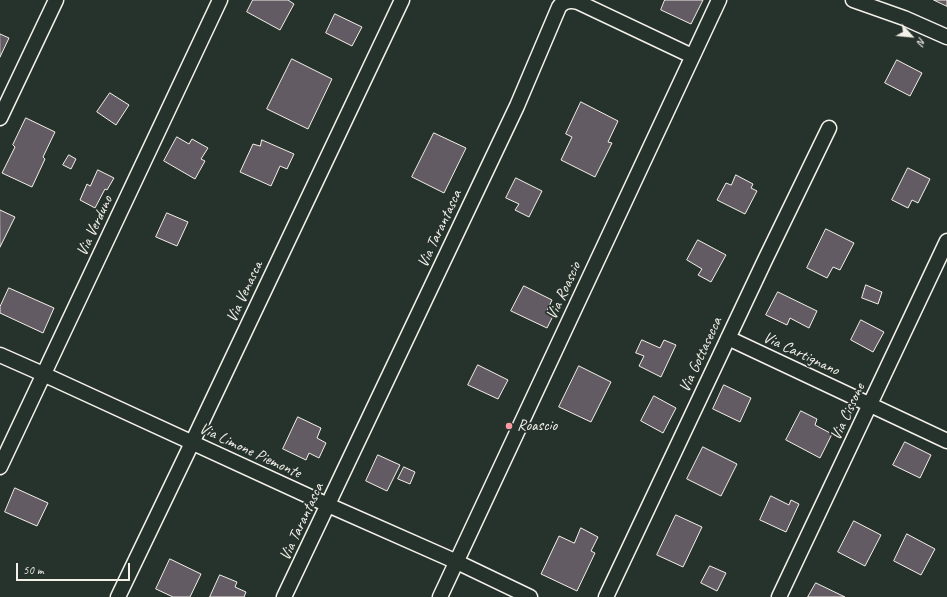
<!DOCTYPE html>
<style>
body{margin:0}
#map{position:relative;width:947px;height:597px;overflow:hidden;background:#26332d;font-family:Caveat,sans-serif}
canvas{display:block}
.north{position:absolute;left:891px;top:16px;width:40px;height:40px;-webkit-text-stroke:3px #26332d;paint-order:stroke;rotate:117deg;font-size:11px;font-weight:700;line-height:16px;text-align:center;color:#f4f1e8}
.north::after{content:'';display:block;margin:auto;width:14px;height:18px;background:#f4f1e8;clip-path:polygon(50% 0,100% 100%,50% 72%,0 100%)}
.scale{position:absolute;left:16px;top:563px;width:114px;height:18px;box-sizing:border-box;border:2px solid #f4f1e8;border-top:0;padding-left:5px;font-size:12px;line-height:14px;white-space:nowrap;color:#f4f1e8;-webkit-text-stroke:3px #26332d;paint-order:stroke}
</style>
<div id="map">
<canvas width="947" height="597"></canvas>
<div class="north">N</div>
<div class="scale">50 m</div>
</div>
<script>
const g = document.querySelector('canvas').getContext('2d');
g.lineJoin = 'round';
function fillPath(path, color) {
  g.fillStyle = color;
  g.fill(path, 'evenodd');
}
function trace(path, color, width, dash) {
  g.strokeStyle = color;
  g.lineWidth = width;
  g.lineCap = dash ? 'butt' : 'round';
  g.setLineDash(dash || []);
  g.stroke(path);
}
function drawText(font, color, halo, rows, align = 'center') {
  g.font = font + ' Caveat,sans-serif';
  g.lineWidth = 3.5;
  g.setLineDash([]);
  g.textBaseline = 'middle';
  g.strokeStyle = halo;
  g.fillStyle = color;
  for (const [text, x, y, turn = 0] of rows) {
    g.save();
    g.translate(x, y);
    g.rotate((+turn || 0) * Math.PI / 180);
    g.textAlign = isNaN(turn) ? turn : align;
    if (halo) g.strokeText(text, 0, 0);
    g.fillText(text, 0, 0);
    g.restore();
  }
}
const building = new Path2D(`
 M253 0H288L294 4 280 30 247 12Z
 M665 0H703L691 24 661 10Z
 M934 0H947V6Z
 M335 14 362 27 352 46 326 33Z
 M0 34 9 38 0 57Z
 M292 59 332 79 308 129 267 109Z
 M897 60 922 73 910 96 885 83Z
 M110 93 129 105 116 125 97 112Z
 M581 102 618 121 608 142 612 143 595 177 561 160 572 137 566 134Z
 M26 118 55 132 43 157 45 159 32 187 2 173 15 147 13 145Z
 M434 133 466 148 444 193 412 177Z
 M177 137 189 144 192 139 208 148 201 159 205 161 195 179 164 161Z
 M262 140 294 154 287 169 280 166 271 186 240 172 253 144 260 146Z
 M69 155 76 159 71 169 63 165Z
 M908 168 930 179 918 203 912 200 908 208 892 200Z
 M98 170 114 178 107 190 105 189 95 208 80 200 87 184 90 186Z
 M736 175 753 184 751 188 757 191 745 214 717 200 726 183 731 185Z
 M516 178 542 191 529 217 515 210 519 204 506 198Z
 M0 210 15 217 0 247Z
 M167 213 188 222 177 246 156 237Z
 M826 229 854 243 840 270 833 267 827 278 807 268Z
 M698 240 726 255 711 282 698 275 702 269 687 260Z
 M866 285 882 292 878 304 862 298Z
 M524 286 552 300 546 313 553 316 547 328 511 311Z
 M9 288 54 308 43 333 0 313V307Z
 M778 292 817 311 809 328 790 318 787 325 766 315Z
 M861 320 884 332 873 352 851 340Z
 M642 340 660 348 664 340 676 345 661 377 639 366 644 356 636 353Z
 M478 365 508 380 498 399 468 385Z
 M579 366 611 382 591 422 559 407Z
 M724 385 751 398 740 422 713 409Z
 M654 396 676 408 663 433 641 421Z
 M801 411 817 419 815 425 832 434 820 458 786 440Z
 M298 417 321 428 317 438 326 443 319 458 309 453 306 460 283 449Z
 M905 442 931 455 920 478 893 465Z
 M703 447 737 464 721 496 687 479Z
 M378 455 400 465 387 491 366 481Z
 M404 467 415 472 410 484 398 479Z
 M15 488 48 503 37 526 5 512Z
 M771 496 789 505 791 500 799 504 786 532 760 520Z
 M676 515 702 527 683 567 657 555Z
 M854 521 881 535 865 566 838 552Z
 M581 528 598 537 591 551 595 553 577 591 541 574 559 536 574 543Z
 M907 534 935 549 921 575 894 561Z
 M170 559 201 574 190 597H173L156 589Z
 M710 566 726 573 717 591 701 583Z
 M220 575 237 582 235 587 246 592 244 597H210Z
 M816 583 845 597H808Z`);
fillPath(building, '#635b63');
trace(building, '#f4f1e8', 1);
const street = new Path2D(`
 M853 0 904 18 947 37
 M0 118 56 0
 M728 338 947 441
 M0 355 43 374 328 505 457 562 530 597
 M0 467 220 0
 M118 597 192 443 402 0
 M284 597 517 106 559 7C564 0 571 0 578 2L692 56
 M440 597 719 0
 M606 597 765 260 829 128
 M779 597 947 241`);
trace(street, '#f4f1e8', 17);
trace(street, '#26332d', 14);
for (const [x, y, r, color] of [
 [509,426,4,"#ff9aa2"]
]) {
  const dot = new Path2D();
  dot.arc(x, y, r, 0, 2 * Math.PI);
  g.fillStyle = color;
  g.fill(dot);
  trace(dot, '#26332d', 1.5);
}
drawText('16px', '#f4f1e8', '#26332d', [
 ["Via Verduno",95,226,-65],
 ["Via Tarantasca",440,229,-65],
 ["Via Roascio",564,291,-65],
 ["Via Venasca",245,292,-65],
 ["Via Cartignano",801,354,25],
 ["Via Gottasecca",701,355,-65],
 ["Via Cissone",848,412,-65],
 ["Via Limone Piemonte",250,451,25],
 ["Via Tarantasca",302,522,-65]
]);
drawText('16px', '#f4f1e8', '#26332d', [
 ["Roascio",517,426]
], 'left');
</script>
